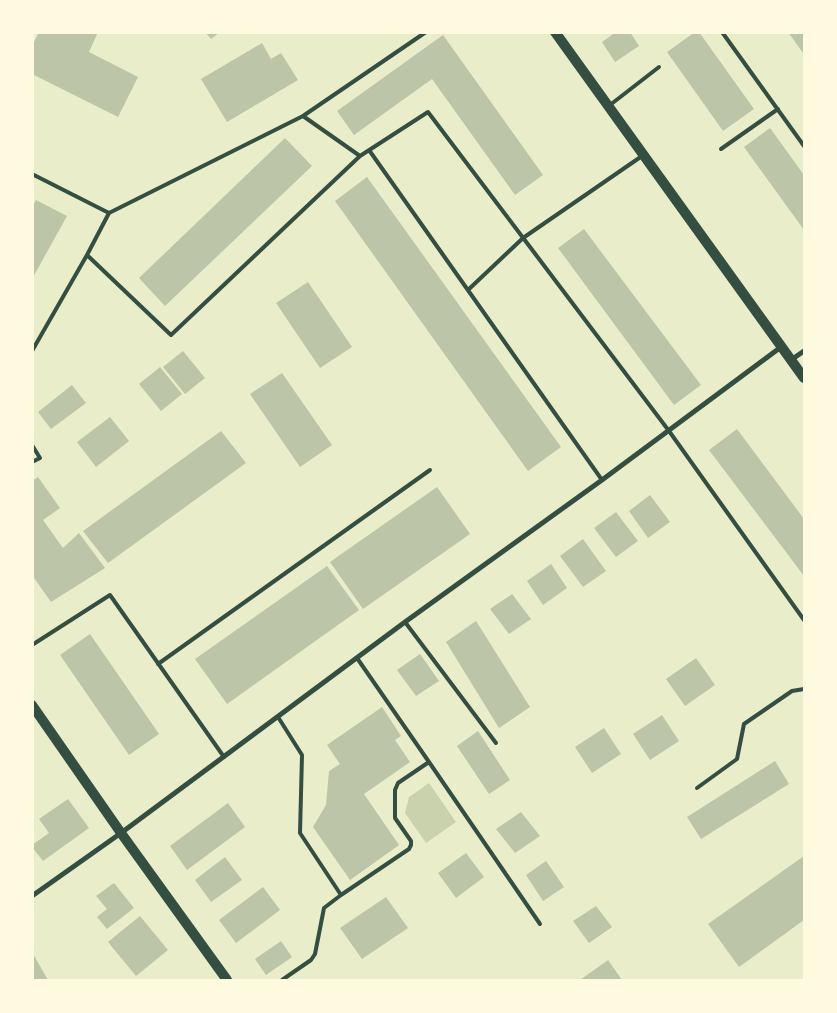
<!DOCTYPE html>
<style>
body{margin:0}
#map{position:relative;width:837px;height:1013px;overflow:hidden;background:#e9edc9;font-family:Commissioner,sans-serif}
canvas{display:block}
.frame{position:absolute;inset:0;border:34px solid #fefae0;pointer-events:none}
</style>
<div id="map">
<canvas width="837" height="1013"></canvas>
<div class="frame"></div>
</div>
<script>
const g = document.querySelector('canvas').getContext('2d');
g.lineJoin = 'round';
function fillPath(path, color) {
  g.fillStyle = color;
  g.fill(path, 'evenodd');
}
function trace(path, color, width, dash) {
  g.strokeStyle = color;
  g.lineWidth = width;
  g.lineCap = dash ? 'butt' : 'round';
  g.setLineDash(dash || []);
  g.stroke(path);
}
fillPath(new Path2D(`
 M429 783 456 822 426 843 405 813 409 797Z`), '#cad2ad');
fillPath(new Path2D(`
 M39 32H98L89 52 138 77 118 117 32 74V46Z
 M205 32H220L211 39Z
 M616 32H630L639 46 615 62 602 42Z
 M695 32H699L754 109 723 131 667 52Z
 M788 32H804V52L803 53Z
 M443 35 543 175 515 195 432 79 354 135 337 111Z
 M262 43 271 59 281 53 298 80 227 122 201 79Z
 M770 128 804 175V230L744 147Z
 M285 138 312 166 165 306 139 278Z
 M367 177 561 447 528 471 335 201Z
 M36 200 67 216 32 279V207Z
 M584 229 701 385 674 405 558 248Z
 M308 282 352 347 320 368 276 303Z
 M183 351 205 378 185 394 163 367Z
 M160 367 182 394 161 411 139 384Z
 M282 373 332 445 300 467 250 394Z
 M72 385 86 403 51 429 38 412Z
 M110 417 129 441 96 467 77 442Z
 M737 429 804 519V576L709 450Z
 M221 431 246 463 108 563 83 531Z
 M38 477 60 508 43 520 63 548 79 533 105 568 51 602 32 575V481Z
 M437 487 470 534 363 609 330 562Z
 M650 495 670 522 648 538 629 511Z
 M616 512 638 541 616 557 594 528Z
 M583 539 606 571 583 587 560 556Z
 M551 564 567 588 543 605 527 581Z
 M327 566 359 610 227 704 195 659Z
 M512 594 531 619 509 634 490 609Z
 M476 621 530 707 499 728 446 642Z
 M90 634 159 734 129 755 60 655Z
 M420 654 439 681 416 696 397 670Z
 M696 658 715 685 685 706 666 679Z
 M382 707 401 736 395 740 410 762 364 794 399 845 350 880 313 827 326 805 329 771 340 764 327 745Z
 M662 715 679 741 650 760 633 734Z
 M604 728 621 754 592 773 575 747Z
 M478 731 510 780 489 794 457 746Z
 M775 761 789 784 701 839 687 817Z
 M68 799 89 828 43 861 32 847V845L49 833 39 819Z
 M228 803 245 827 187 870 170 846Z
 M521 812 540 836 515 853 496 829Z
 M466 853 484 877 456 898 438 873Z
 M804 856V920L739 967 708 924Z
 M225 857 242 880 211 902 195 880Z
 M546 861 564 887 543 901 526 875Z
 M114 883 134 908 107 929 97 917 107 909 96 896Z
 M263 887 280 910 236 943 219 920Z
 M386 897 408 928 362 959 340 928Z
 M596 906 612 927 589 943 573 921Z
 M140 916 168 950 136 976 108 942Z
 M281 941 292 957 266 975 255 959Z
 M32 952 48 980H32Z
 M608 960 622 980H580Z`), '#bcc5a7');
trace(new Path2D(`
 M722 32 804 146
 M610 105 659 67
 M721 149 778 109
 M369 150 602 480
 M360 156 428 112 669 431 804 620
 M32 174 109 213 87 255
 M109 213 303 116
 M468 290 523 238 642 156
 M32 351 87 255 171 335 360 156 303 116 426 32
 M32 445 40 458 32 462
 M405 622 496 743
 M32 645 110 595 224 757
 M158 664 430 470
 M278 717 302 755 300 833 341 895 409 849 411 845V841L395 818V790L398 783 429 762 357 658
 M429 762 540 924
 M697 788 737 759 744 724 792 691 804 689
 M282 980 311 960 315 954 324 908 341 895`), '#344e41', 4);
trace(new Path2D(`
 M791 360 804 351
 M32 896 121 833 405 622 602 480 781 347`), '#344e41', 5);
trace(new Path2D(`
 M555 32 804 378
 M32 705 121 833 227 980`), '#344e41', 10);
</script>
